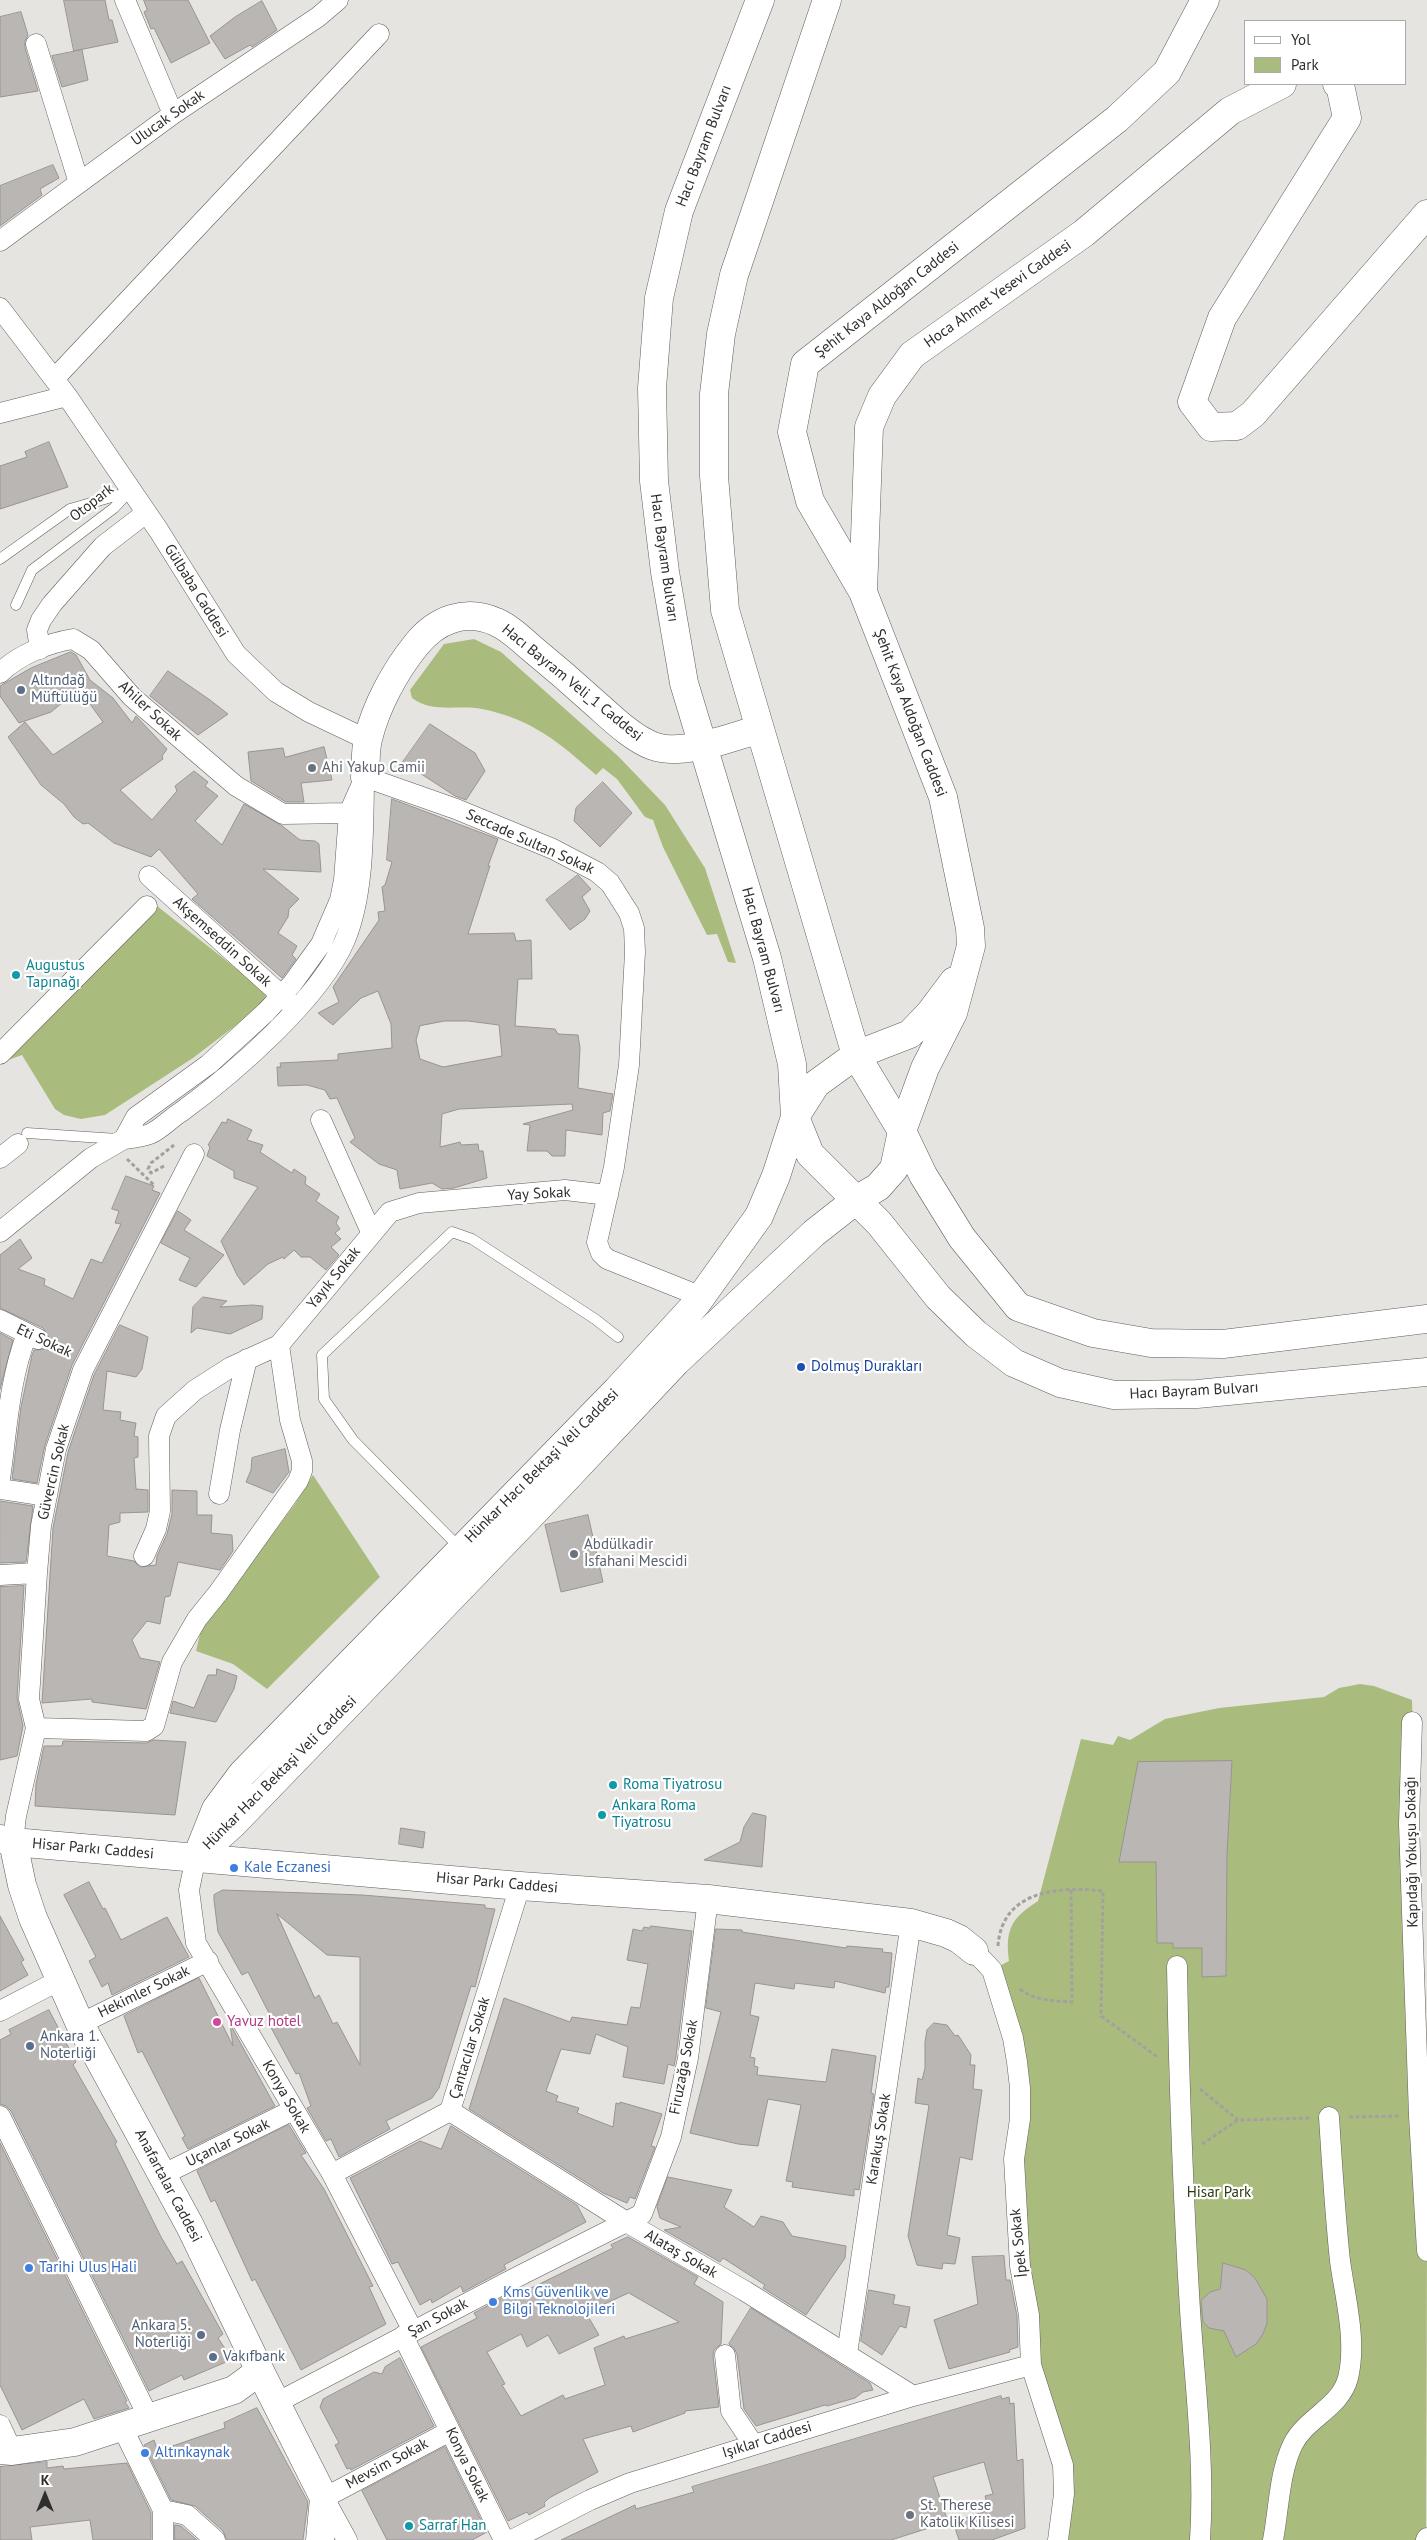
<!DOCTYPE html>
<meta charset="utf-8">
<style>
body{margin:0}
#map{position:relative;width:1427px;height:2540px;overflow:hidden;background:#e6e4e0;font-family:"PT Sans",sans-serif}
canvas{display:block}
.legend{position:absolute;left:1244px;top:20px;width:162px;height:65px;box-sizing:border-box;background:#fff;border:1px solid #ababab;margin:0;padding:6px 9px;list-style:none;font-size:15px;color:#2e2e2c}
.legend li{display:flex;align-items:center;gap:10px;height:25px}
.legend b{width:25px;border:1px solid #ababab}
.north{position:absolute;left:20px;top:2470px;width:50px;height:50px;-webkit-text-stroke:4px #fff;paint-order:stroke;rotate:0deg;font-size:14px;font-weight:700;line-height:20px;text-align:center;color:#2e2e2c}
.north::after{content:'';display:block;margin:auto;width:18px;height:22px;background:#2e2e2c;clip-path:polygon(50% 0,100% 100%,50% 72%,0 100%)}
</style>
<div id="map">
<canvas width="1427" height="2540"></canvas>
<ul class="legend">
<li><b style="height:6px;background:#fff"></b>Yol</li>
<li><b style="height:14px;background:#a9bc7e"></b>Park</li>
</ul>
<div class="north">K</div>
</div>
<script>
const g = document.querySelector('canvas').getContext('2d');
g.lineJoin = 'round';
function fillPath(path, color) {
  g.fillStyle = color;
  g.fill(path, 'evenodd');
}
function trace(path, color, width, dash) {
  g.strokeStyle = color;
  g.lineWidth = width;
  g.lineCap = dash ? 'butt' : 'round';
  g.setLineDash(dash || []);
  g.stroke(path);
}
function drawText(font, color, halo, rows, align = 'center') {
  g.font = font + ' "PT Sans",sans-serif';
  g.lineWidth = 4.5;
  g.setLineDash([]);
  g.textBaseline = 'middle';
  g.strokeStyle = halo;
  g.fillStyle = color;
  for (const [text, x, y, turn = 0] of rows) {
    g.save();
    g.translate(x, y);
    g.rotate((+turn || 0) * Math.PI / 180);
    g.textAlign = isNaN(turn) ? turn : align;
    if (halo) g.strokeText(text, 0, 0);
    g.fillText(text, 0, 0);
    g.restore();
  }
}
fillPath(new Path2D(`
 M474 639 501 652 619 757 665 805 705 868 736 963 728 962 717 934 707 935 663 847 653 820 645 817 617 779 603 768 596 775C560 743 532 719 482 709 459 704 433 714 412 698L410 690 444 644Z
 M157 906 266 992 265 1003 193 1058 105 1115 81 1119 64 1115 55 1109 22 1055 0 1063V1061Z
 M313 1475 380 1577 267 1689 233 1664 196 1651 201 1630 295 1504Z
 M1360 1684 1374 1686 1412 1700 1427 2251 1426 2540H1058L1064 2494 1037 2387 1020 2119 992 1970 1009 1961C1005 1930 1011 1918 1038 1901L1081 1739 1113 1745 1118 1736 1130 1740 1165 1719 1219 1708 1324 1697 1339 1688Z`), '#a9bc7e');
const building = new Path2D(`
 M64 0H105L109 20H112L118 42 74 51Z
 M144 0H188L210 43 171 63 154 28 151 29 144 12 147 10Z
 M262 1 277 30 252 47 250 45 225 59 210 36 235 17Z
 M21 12 28 35 25 41V48L38 91 0 97V17Z
 M82 50 88 80 62 87 52 56Z
 M53 165 59 178 40 189 42 195 0 226V186Z
 M49 442 68 487 0 509V466L27 457 25 452Z
 M71 652 76 655 90 680 113 698 132 723 136 716 167 749 162 756 163 759 120 790 152 820 177 791 175 786 194 771 208 782 205 786 218 796 195 821 222 845 244 804 281 825 300 840 315 841 319 844 321 872 263 869 299 899 289 909 288 917 278 933 297 946 292 955 296 959 282 978 192 899 198 894 159 849 151 857 114 843 88 823 83 824 74 817 64 804 41 785 8 737 25 722 53 755 103 722 79 689 51 712 19 723 0 696V686L31 668Z
 M168 671 210 700 228 714 198 735 150 696Z
 M430 724 475 753 485 771 466 800 455 796 403 762Z
 M324 747 332 780 301 783 304 802H286L251 781 248 752 283 748 285 757Z
 M603 782 632 813 600 847 574 821 576 808Z
 M392 799 498 839 488 866H490L468 934 514 933 516 941 531 940 532 979H518L515 1026 555 1029 558 1034 578 1035 580 1048 578 1088 613 1094 610 1111 603 1113 602 1135 566 1130 565 1156H552L547 1151H527L530 1125 523 1124 573 1110 572 1104 459 1109 442 1114 440 1147 460 1142 461 1145 478 1144 479 1151H483L487 1178 454 1188 442 1189 432 1183 400 1189 397 1170 379 1164 350 1142 355 1138 337 1098 330 1099 325 1090 307 1085 278 1086 277 1067H281L280 1063 338 1060V1054L392 1048 391 1024 378 991 361 998 333 1025 318 1013 339 1002 333 987 379 920 378 912 385 911 382 887 385 885 392 862 387 860ZM445 1021H468L499 1025 502 1056 443 1067 420 1059 416 1040 420 1026Z
 M578 875 591 889 582 897 590 911 585 919 570 930 546 900Z
 M228 1119 252 1130 247 1140 263 1145 260 1152 292 1173 294 1169 306 1177 305 1184 320 1194 316 1201 339 1217 336 1223 340 1229 335 1233 341 1239 331 1247 339 1255 326 1270 310 1257H301L294 1250 284 1259 283 1257 268 1264 244 1285 237 1275 221 1241 258 1187 234 1178V1171L207 1156 210 1147 208 1145 222 1122 226 1123Z
 M126 1176 154 1186 152 1190 160 1193 72 1365 45 1445 37 1483 12 1479 21 1407 32 1355 34 1350 45 1349 50 1339 43 1328 0 1308V1255L20 1239 32 1258 18 1269 45 1279 44 1285 73 1299 91 1259 102 1263 121 1224 115 1223 119 1211 112 1209Z
 M178 1211 191 1220 184 1230 224 1255 196 1287 179 1280 190 1258 161 1243Z
 M203 1297 227 1301 220 1307 252 1305 263 1306 262 1319 230 1334 197 1328 191 1333 193 1307Z
 M120 1325 148 1337 142 1369 136 1377 107 1371 103 1410 121 1412 120 1420 136 1423 134 1436 138 1437V1457L134 1458 136 1489 148 1490V1512L120 1513V1522L109 1525 107 1556 134 1561 140 1567 156 1565 157 1556 167 1534 172 1514V1490L197 1491V1515H212L211 1533 232 1535 233 1551 220 1570 178 1562 170 1596 165 1597 160 1624 147 1621 132 1640 140 1658 160 1662 146 1709 92 1702V1699L42 1703 53 1528 68 1452 94 1375Z
 M0 1333 13 1340 0 1389Z
 M285 1449 289 1472 273 1493 246 1482 251 1470 252 1458Z
 M0 1501 33 1506 26 1562 0 1563Z
 M588 1515 603 1582 561 1592 545 1525Z
 M24 1586 17 1698 23 1726 17 1756 0 1760V1587Z
 M217 1669 237 1676 234 1689 216 1722 170 1713 173 1701 194 1708 208 1675H216Z
 M154 1740 186 1742 175 1815 35 1806 36 1784 44 1746H62L63 1741 146 1743Z
 M1232 1761 1227 1855 1226 1976 1202 1977V1948H1173V1943H1157L1156 1862H1119L1138 1762Z
 M753 1813 766 1816 762 1867 704 1860 740 1842 744 1827Z
 M401 1828 425 1832 423 1848 399 1844Z
 M89 1882 103 1909 105 1908 121 1940 167 1917 189 1957 112 1995 108 1983 102 1987 89 1961 96 1957 64 1895Z
 M223 1890 362 1895 485 1905V1908L495 1909 475 1987 471 1986 439 2088 432 2098 386 2121 390 2129 339 2157 331 2139 326 2141 307 2108 311 2106 299 2073 296 2074 267 2020 272 2019 248 1972 242 1975 218 1932 214 1900V1895ZM277 1914 327 1955 360 1957V2065L337 2022 333 2024 319 1995 315 1998Z
 M0 1916 24 1960 21 1962 28 1975 0 1991Z
 M651 1926 692 1931 676 2056 674 2066 668 2064 664 2084 623 2077 628 2047 596 2034 590 2054 561 2049 546 2091 558 2096 556 2101 579 2108 577 2113 613 2127 616 2103 620 2104V2102L662 2114 651 2146 655 2147 635 2199 630 2197 627 2203 603 2193 469 2109 504 1998 570 2022 572 2017 627 2025 631 2007 640 2008 648 1964 627 1960 633 1929 642 1931 644 1927 649 1928Z
 M716 1929 742 1930V1932L846 1948 847 1946 883 1949 882 1952 892 1953 889 1987H886L885 1993 835 1981 834 1988 795 1983 794 1989 755 1983 750 2015 759 2017 750 2057 755 2058 754 2066 758 2067 757 2075 826 2082 832 2049 876 2056 871 2093 874 2094 859 2190 854 2189V2196L792 2187 793 2182 786 2181 801 2105 768 2099 758 2146 738 2144 690 2133 721 2012 706 2008Z
 M199 1978 233 2046 230 2024 275 2106 188 2149 182 2138 185 2136 142 2051 138 2053 124 2016Z
 M49 2010 76 2062 73 2065 117 2142 115 2144 161 2237 177 2264 182 2261 223 2334 218 2338 230 2356 224 2358 226 2362 184 2380 182 2375 149 2391 11 2111 6 2106 0 2104V2040L11 2034 9 2030Z
 M934 2023 947 2025 955 2036 958 2035 971 2055 970 2065H975L973 2089 982 2090 972 2160 960 2157 947 2235 960 2238 955 2264 943 2263 942 2269 917 2265 908 2236 929 2105 915 2103 918 2078 922 2080 925 2068V2042L927 2030Z
 M289 2125 306 2153 301 2155 324 2189 373 2286 369 2287 386 2324 301 2370 255 2279 252 2281 215 2200 211 2202 197 2171Z
 M451 2126 577 2205 586 2222 504 2265 506 2269 463 2292 461 2286 432 2303 431 2299 420 2305 398 2262 392 2264 350 2178 420 2141 441 2149Z
 M0 2143 127 2401 125 2402 129 2408 94 2419 84 2399 22 2430 0 2385Z
 M668 2177 732 2190 724 2207 754 2227 761 2216 783 2222 792 2236 846 2246 845 2258 806 2315 763 2288 765 2285 723 2258 720 2262 664 2230 681 2227 660 2218 657 2207Z
 M628 2237 698 2277 694 2284 723 2302 721 2344 714 2350 713 2356 719 2407 685 2411V2413L633 2432 631 2426 583 2439 598 2472 549 2498 544 2503 545 2506 529 2515 527 2512 508 2521 421 2347 477 2318 474 2313 517 2290 519 2294 613 2248 611 2245ZM629 2293 679 2322 625 2339 624 2336 594 2348 605 2385 565 2399 563 2395 521 2416 502 2385 505 2384 487 2352 521 2334 527 2347 548 2335 559 2354 599 2335 586 2313Z
 M1004 2256 1006 2280H1010L1017 2316 1018 2347 1009 2350 1010 2352 949 2369 934 2320 978 2304 972 2257Z
 M1223 2263 1246 2270 1255 2278 1267 2299V2323L1263 2334 1256 2344 1236 2357 1224 2331 1209 2328 1203 2322 1201 2300 1210 2292 1220 2289Z
 M869 2290 895 2295 893 2304 910 2307 906 2328 900 2326 882 2355 861 2341Z
 M751 2308 870 2383 873 2390 863 2392 855 2398 827 2406 825 2405 756 2426 744 2409 737 2354 734 2348 729 2344Z
 M400 2358 434 2426 351 2470 350 2468 347 2469 335 2445 339 2443 320 2407 323 2399 374 2372 382 2374 385 2367Z
 M1001 2396 1002 2399 1009 2397 1010 2404 1014 2403 1017 2461 1023 2459 1025 2528 992 2540H959L953 2522 989 2510 985 2496 993 2494 984 2462 933 2477 948 2522 891 2540H561L635 2505 636 2509 694 2492 692 2487Z
 M257 2408 308 2502 303 2540H227L223 2531 195 2506 171 2500 144 2445 154 2440 158 2451 225 2428 224 2423Z
 M445 2447 487 2532 472 2540H387L362 2491Z
 M47 2462V2468L63 2466 64 2469 127 2463 151 2513V2540H93L90 2520 30 2527 32 2540H0V2467Z
 M175 2525 181 2526 197 2540H175Z`);
fillPath(building, '#bab6b3');
trace(building, '#989492', 1);
const lane = new Path2D(`
 M0 559 70 509 129 492
 M16 605 32 570 114 508 130 491
 M27 1133 118 1139
 M461 1549 353 1440 324 1399 322 1355 452 1232 472 1239 595 1319 618 1337`);
const street = new Path2D(`
 M125 0 173 114
 M36 44 79 183
 M0 241 173 114 318 17 338 0
 M0 308 67 396 159 531 236 654 276 692 309 712 368 740
 M55 378 379 34
 M0 413 67 396
 M40 649 37 630 41 620 52 604 103 546 146 513
 M0 673C18 655 48 643 73 639L91 650 132 697 236 786 283 814 349 813
 M365 777 456 809 553 849 597 872 610 883 629 913 634 928 635 952 629 1065 614 1167 597 1242 601 1253 607 1259 702 1297
 M149 876 292 1005
 M0 1054 147 906
 M321 1120 371 1232
 M124 1139C132 1138 142 1137 150 1134 161 1129 171 1118 181 1112 233 1074 320 999 345 940 364 895 363 834 364 786
 M0 1158 18 1144
 M0 1232 91 1158 124 1139 136 1117 209 1064 266 1012 292 984 321 944 340 900 344 880 349 813 365 777
 M0 1320 38 1339
 M0 1479C7 1430 9 1380 27 1334
 M0 1489 47 1496
 M219 1494 230 1430 247 1359
 M144 1556 156 1529 160 1511 159 1436 166 1416 195 1390 231 1367 279 1345 390 1212 419 1203 565 1190 608 1195
 M0 1575 37 1573
 M1412 1722 1409 1824 1419 2116 1427 2251
 M36 1728 146 1731 154 1726 172 1662 197 1619 218 1593 298 1481 302 1471V1461L290 1420 279 1345
 M13 1842 16 1816 36 1728 29 1699 37 1573 41 1526 56 1449 83 1370 194 1154
 M196 1857 189 1890 196 1943 332 2174 413 2331
 M974 1951 992 1970 1013 2038 1017 2062 1020 2088V2119L1014 2159 1020 2266 1029 2315 1031 2365 1063 2465 1064 2494 1058 2540
 M1177 1966C1179 2081 1183 2196 1190 2310 1195 2387 1205 2463 1200 2540
 M0 2011 60 1980
 M80 2024 208 1961
 M450 2111 628 2223 745 2291 913 2396
 M0 2116 149 2418
 M332 2174 450 2111 520 1886
 M162 2175 293 2110
 M403 2336 504 2540
 M847 2354 911 1923
 M725 2355 731 2411 753 2444
 M276 2403 517 2277 642 2214 671 2137 688 2058 708 1899
 M0 2425 12 2451
 M122 2427 163 2510V2540
 M163 2510 187 2515 215 2540
 M347 2540 324 2498 450 2431
 M512 2540 590 2500 630 2483 913 2396 1031 2365
 M1273 2540C1279 2509 1279 2473 1293 2444 1307 2417 1340 2408 1348 2378 1357 2341 1345 2297 1340 2261 1335 2213 1332 2165 1329 2117
 M1426 2540 1427 2538`);
const secondary = new Path2D(`
 M760 0 679 211 659 298 652 388 654 481 665 572 684 683 767 958 792 1064 795 1117 810 1154 879 1223 938 1297 976 1334 1014 1363 1060 1383 1114 1395 1197 1394 1427 1372
 M827 0 734 275 721 334 714 394V476L725 610 856 1055 902 1131 923 1175 962 1238 1018 1307 1093 1333 1151 1343 1223 1344 1427 1319
 M1337 84 1340 85 1347 118 1222 318 1192 402 1211 427 1237 426 1253 414 1427 214
 M863 592 869 427 882 396 912 355 1084 233 1230 111 1282 84
 M365 777C366 764 365 751 368 739 376 706 395 671 416 645 436 620 465 608 496 622 508 627 520 638 530 647 552 665 574 684 596 704 613 719 632 738 653 746 683 757 731 737 760 729
 M0 1839 13 1842 520 1886 708 1899 911 1923 946 1933 959 1939 974 1951
 M13 1842 22 1885 33 1918 80 2024 190 2226 260 2371 324 2498 320 2540
 M200 1849 216 1809 242 1774 617 1390 696 1304 759 1216 776 1176 795 1117 816 1084 856 1055 910 1034 930 1013 954 981
 M196 1857 233 1824 562 1483 676 1362 814 1233 856 1200 878 1187 894 1169 902 1131 925 1068 953 1013 971 946 970 928 943 797 863 592 810 501 792 432 805 364 1117 119 1167 72 1205 0
 M0 2450 12 2451 75 2442 234 2390 260 2371`);
trace(lane, '#5f5e5a', 11);
trace(street, '#5f5e5a', 21);
trace(secondary, '#5f5e5a', 29);
trace(new Path2D(`
 M127 1159 155 1186
 M164 1166 151 1173 148 1169 151 1163 174 1145
 M56 1347 71 1353
 M998 1946C1002 1890 1059 1886 1103 1891L1101 2016 1159 2058
 M1020 1989C1034 2001 1056 2001 1072 2002L1071 1889
 M1200 2089 1238 2120
 M1349 2117 1401 2116
 M1202 2144 1238 2120 1311 2118`), '#a2a19e', 3, [4, 2.5]);
trace(lane, '#fff', 10);
trace(street, '#fff', 20);
trace(secondary, '#fff', 28);
for (const [x, y, r, color] of [
 [21,690,5,"#5c6f8a"],
 [312,768,5,"#6b7280"],
 [16,975,5,"#0f9aa8"],
 [801,1367,5,"#1a4fb4"],
 [574,1554,5,"#6b7280"],
 [613,1785,5,"#0f9aa8"],
 [602,1815,5,"#0f9aa8"],
 [234,1868,5,"#3f7fe0"],
 [217,2022,5,"#d1479c"],
 [30,2046,5,"#5c6f8a"],
 [29,2268,5,"#3f7fe0"],
 [493,2302,5,"#3f7fe0"],
 [201,2335,5,"#5c6f8a"],
 [213,2357,5,"#5c6f8a"],
 [145,2453,5,"#3f7fe0"],
 [910,2515,5,"#6b7280"],
 [409,2526,5,"#0f9aa8"]
]) {
  const dot = new Path2D();
  dot.arc(x, y, r, 0, 2 * Math.PI);
  g.fillStyle = color;
  g.fill(dot);
  trace(dot, '#fff', 2);
}
drawText('15px', '#2e2e2c', '#fff', [
 ["Ulucak Sokak",168,118,-35],
 ["Hacı Bayram Bulvarı",704,146,-69],
 ["Hoca Ahmet Yesevi Caddesi",998,294,-35],
 ["Şehit Kaya Aldoğan Caddesi",887,300,-38],
 ["Otopark",92,503,-38],
 ["Hacı Bayram Bulvarı",664,558,82],
 ["Gülbaba Caddesi",196,591,58],
 ["Hacı Bayram Veli_1 Caddesi",572,683,39],
 ["Ahiler Sokak",150,711,43],
 ["Şehit Kaya Aldoğan Caddesi",910,713,69],
 ["Seccade Sultan Sokak",530,842,24],
 ["Akşemseddin Sokak",222,942,42],
 ["Hacı Bayram Bulvarı",763,950,75],
 ["Yay Sokak",539,1194,-3],
 ["Yayık Sokak",334,1278,-51],
 ["Eti Sokak",44,1341,25],
 ["Hacı Bayram Bulvarı",1194,1391,-3],
 ["Hünkar Hacı Bektaşi Veli Caddesi",542,1466,-45],
 ["Güvercin Sokak",54,1472,-77],
 ["Hünkar Hacı Bektaşi Veli Caddesi",280,1773,-45],
 ["Hisar Parkı Caddesi",93,1849,5],
 ["Kapıdağı Yokuşu Sokağı",1412,1852,-91],
 ["Hisar Parkı Caddesi",497,1883,5],
 ["Hekimler Sokak",144,1992,-26],
 ["Çantacılar Sokak",470,2048,-73],
 ["Firuzağa Sokak",684,2067,-79],
 ["Konya Sokak",286,2097,60],
 ["Karakuş Sokak",879,2139,-81],
 ["Uçanlar Sokak",228,2143,-26],
 ["Anafartalar Caddesi",168,2186,62],
 ["İpek Sokak",1019,2243,-96],
 ["Alataş Sokak",681,2254,30],
 ["Şan Sokak",438,2318,-28],
 ["Işıklar Caddesi",767,2440,-17],
 ["Mevsim Sokak",387,2464,-28],
 ["Konya Sokak",467,2465,64]
]);
drawText('15px', '#4e5e75', '#fff', [
 ["Altındağ",31,681],
 ["Müftülüğü",31,698],
 ["Ankara 1.",40,2037],
 ["Noterliği",40,2054],
 ["Ankara 5.",191,2326,"right"],
 ["Noterliği",191,2343,"right"],
 ["Vakıfbank",223,2357]
], 'left');
drawText('15px', '#5b616d', '#fff', [
 ["Ahi Yakup Camii",322,768],
 ["Abdülkadir",584,1545],
 ["İsfahani Mescidi",584,1562],
 ["St. Therese",920,2506],
 ["Katolik Kilisesi",920,2523]
], 'left');
drawText('15px', '#0d838f', '#fff', [
 ["Augustus",26,966],
 ["Tapınağı",26,983],
 ["Roma Tiyatrosu",623,1785],
 ["Ankara Roma",612,1806],
 ["Tiyatrosu",612,1823],
 ["Sarraf Han",419,2526]
], 'left');
drawText('15px', '#164399', '#fff', [
 ["Dolmuş Durakları",811,1367]
], 'left');
drawText('15px', '#366cbe', '#fff', [
 ["Kale Eczanesi",244,1868],
 ["Tarihi Ulus Hali",39,2268],
 ["Kms Güvenlik ve",503,2293],
 ["Bilgi Teknolojileri",503,2310],
 ["Altınkaynak",155,2453]
], 'left');
drawText('15px', '#b23c85', '#fff', [
 ["Yavuz hotel",227,2022]
], 'left');
drawText('15px', '#2f3913', '#fff', [
 ["Hisar Park",1219,2193]
]);
</script>
